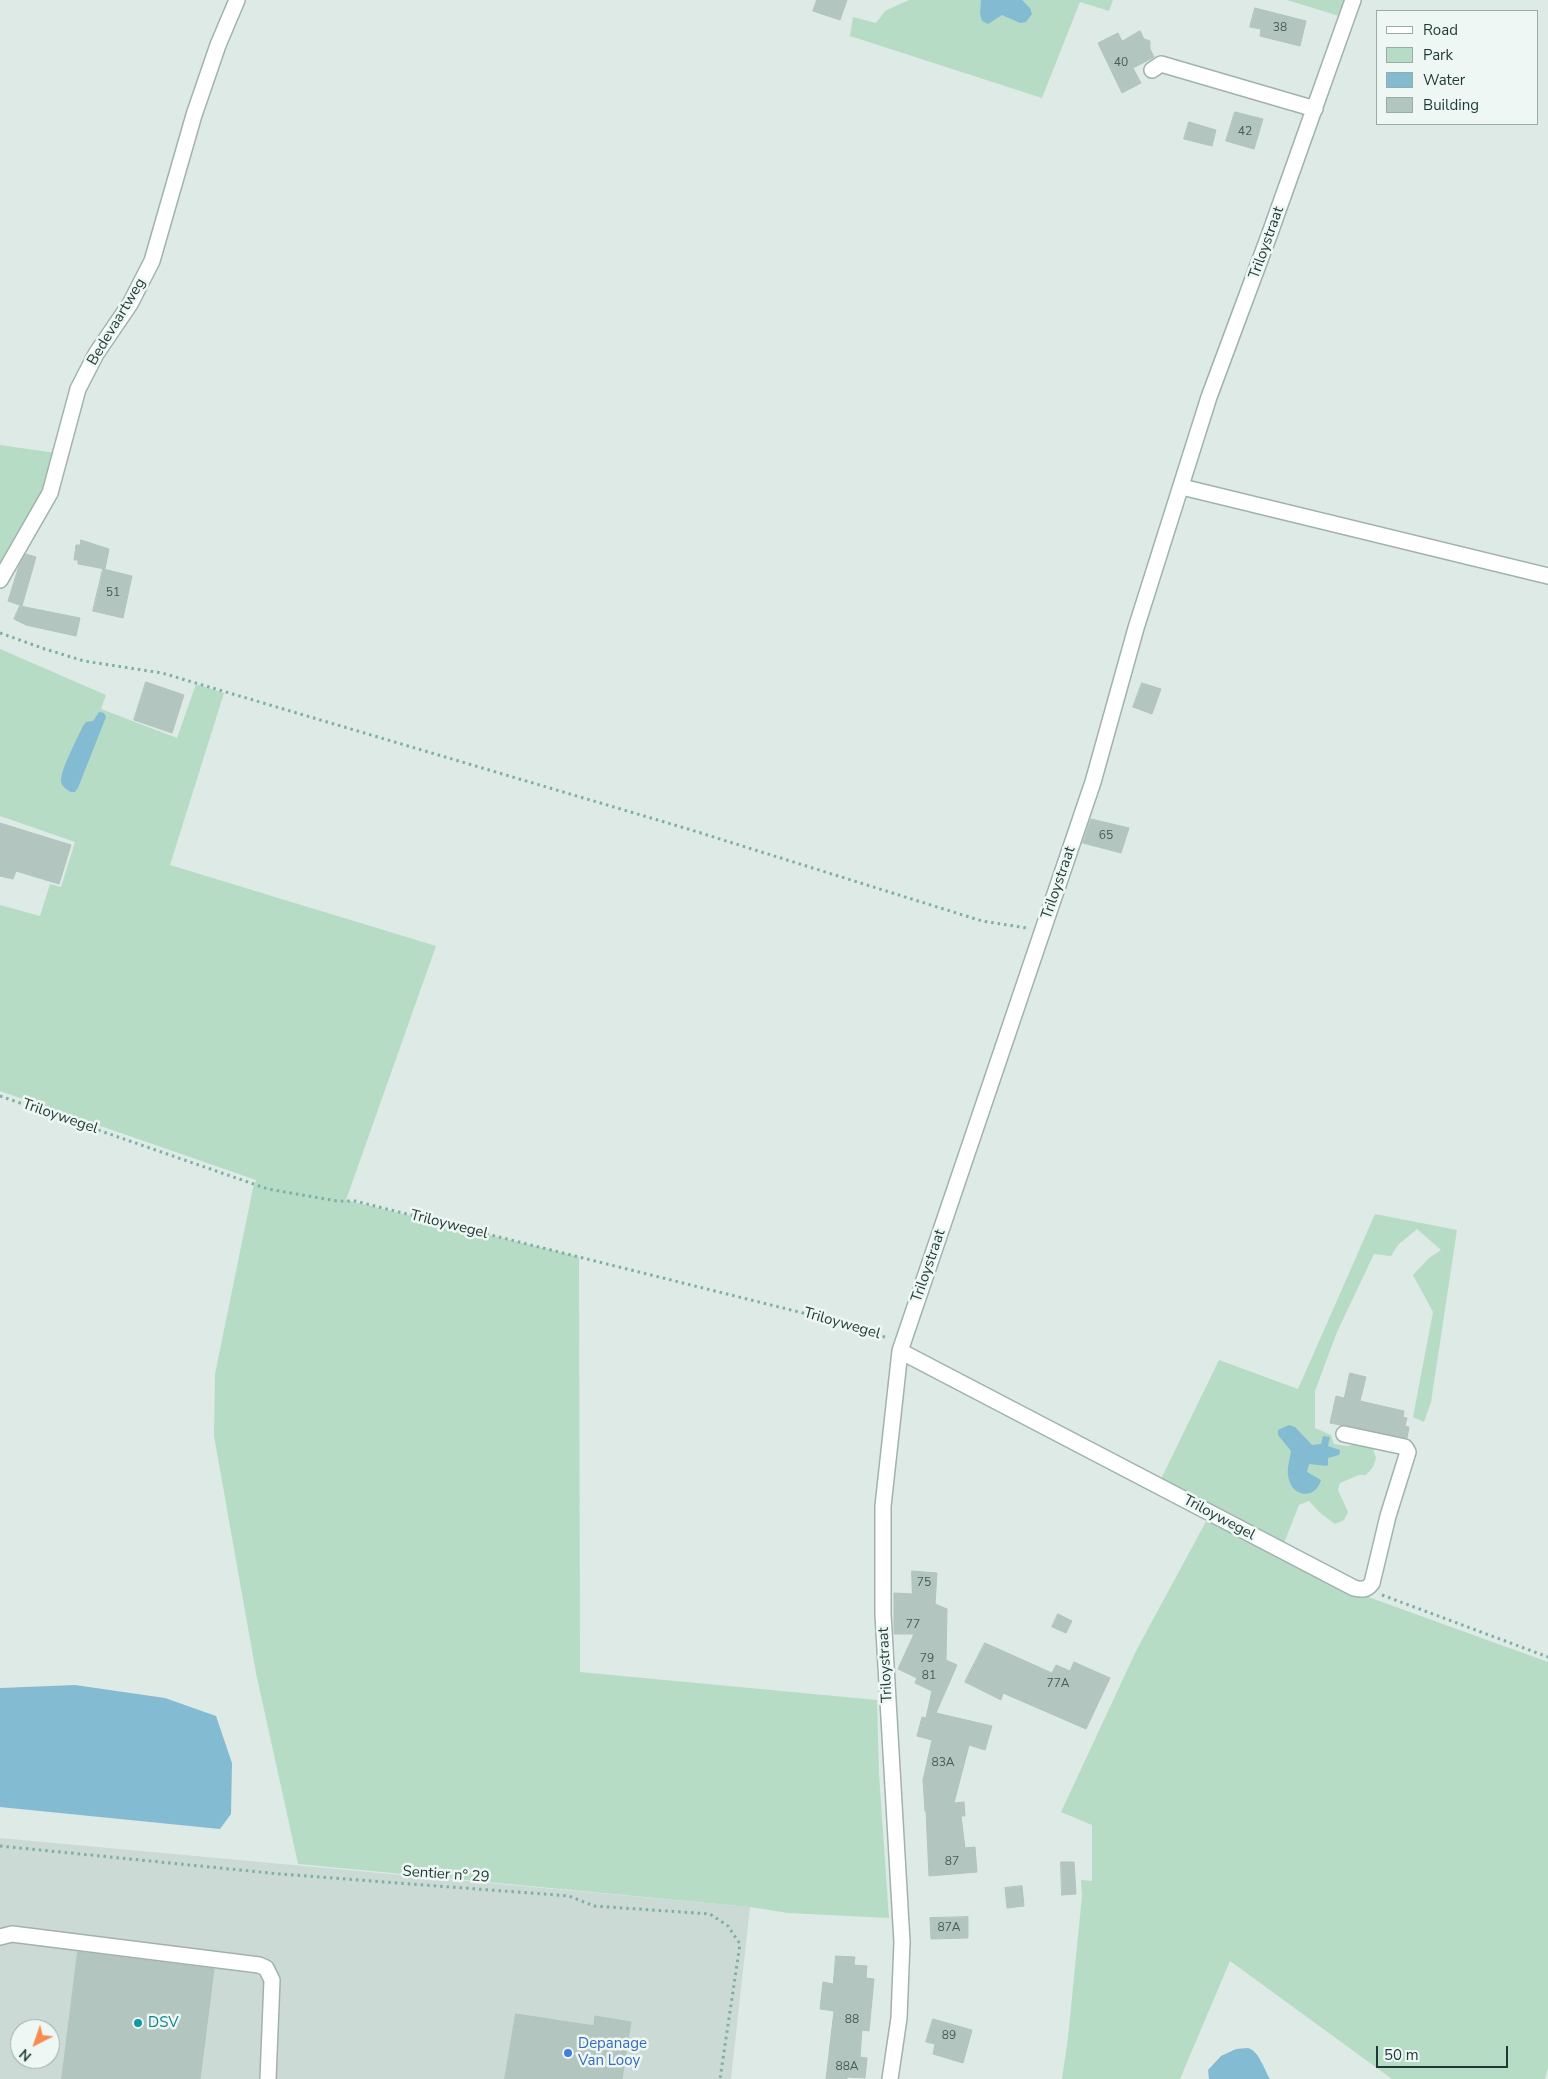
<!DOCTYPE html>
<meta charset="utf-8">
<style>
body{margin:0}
#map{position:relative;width:1548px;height:2079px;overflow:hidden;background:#deeae6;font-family:"Nunito Sans",sans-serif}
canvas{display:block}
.legend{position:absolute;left:1376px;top:10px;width:162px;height:115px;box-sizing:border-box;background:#eef7f4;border:1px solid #9baba8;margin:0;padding:6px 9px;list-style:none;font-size:15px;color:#1f3a36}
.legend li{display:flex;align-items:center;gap:10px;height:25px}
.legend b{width:25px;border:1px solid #9baba8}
.north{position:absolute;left:10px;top:2019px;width:50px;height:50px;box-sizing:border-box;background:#eef7f4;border:1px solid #9baba8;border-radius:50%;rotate:221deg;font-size:14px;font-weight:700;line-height:20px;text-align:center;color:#1f3a36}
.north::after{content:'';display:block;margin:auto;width:18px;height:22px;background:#f68d50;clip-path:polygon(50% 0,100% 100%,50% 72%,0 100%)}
.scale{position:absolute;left:1376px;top:2046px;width:132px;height:22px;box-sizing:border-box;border:2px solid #1f3a36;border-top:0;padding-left:6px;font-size:15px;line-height:18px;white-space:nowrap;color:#1f3a36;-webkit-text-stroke:4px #eef7f4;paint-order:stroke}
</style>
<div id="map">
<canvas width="1548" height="2079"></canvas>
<ul class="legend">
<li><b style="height:6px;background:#fff"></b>Road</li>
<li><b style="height:14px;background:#b6dcc5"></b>Park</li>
<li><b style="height:14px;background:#83bcd2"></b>Water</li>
<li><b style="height:14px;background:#b3c5bf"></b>Building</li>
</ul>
<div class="north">N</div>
<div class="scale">50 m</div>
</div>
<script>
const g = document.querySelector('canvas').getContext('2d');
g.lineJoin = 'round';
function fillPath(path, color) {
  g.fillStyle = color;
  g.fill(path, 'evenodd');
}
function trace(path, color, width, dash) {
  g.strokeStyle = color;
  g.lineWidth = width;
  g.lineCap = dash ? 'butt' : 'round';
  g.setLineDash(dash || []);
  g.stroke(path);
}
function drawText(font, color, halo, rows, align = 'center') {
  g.font = font + ' "Nunito Sans",sans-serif';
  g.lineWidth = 5;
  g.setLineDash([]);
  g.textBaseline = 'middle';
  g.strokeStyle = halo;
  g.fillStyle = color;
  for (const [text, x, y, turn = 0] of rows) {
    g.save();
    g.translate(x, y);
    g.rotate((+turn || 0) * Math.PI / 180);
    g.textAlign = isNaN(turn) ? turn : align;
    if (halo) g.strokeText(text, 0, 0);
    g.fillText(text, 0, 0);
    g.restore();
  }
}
fillPath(new Path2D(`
 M0 1838 750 1907 731 2079H0ZM20 2029H50V2059H20Z`), '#ccdad5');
fillPath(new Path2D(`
 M909 0H1113L1109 11 1080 2 1042 98 850 36 853 17 876 23 885 11Z
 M1287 0H1344L1339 16Z
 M0 445 56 453 47 485 0 570Z
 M0 649 106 695 101 709 177 738 196 684 224 693 170 865 436 946 346 1200 579 1257 580 1672 877 1700 879 1774 889 1918 788 1913 750 1907 298 1864 256 1673 214 1436 215 1374 253 1188 256 1180 0 1091V905L40 916 50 884 61 887 75 842 0 816Z
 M1375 1214 1457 1230 1431 1402 1424 1422 1413 1417 1433 1312 1413 1275 1429 1258 1441 1250 1417 1229 1398 1245 1391 1256 1374 1254 1337 1332 1315 1391V1428L1331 1435 1334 1444 1347 1446 1360 1444 1373 1449 1376 1458 1373 1467 1366 1475H1359L1340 1483 1338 1490 1348 1512 1344 1520 1335 1524 1319 1512 1309 1501 1299 1505 1284 1543 1160 1481 1219 1360 1298 1389Z
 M1209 1516 1360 1594 1548 1662V2068L1545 2079H1392L1230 1961 1180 2079H1062L1068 2038 1082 1896 1081 1880 1092 1881V1825L1061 1812 1137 1649Z`), '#b6dcc5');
fillPath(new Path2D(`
 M981 0H1022L1030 8 1032 14 1026 22 1020 23 1002 15 988 24 982 21 980 14Z
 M99 712 104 713 106 717 78 788 75 792H71C67 790 61 786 61 781 60 771 78 737 83 726L86 722 93 721Z
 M1289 1425 1295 1427 1312 1445 1321 1444 1323 1436 1330 1437 1328 1446 1340 1450V1452L1339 1455 1328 1458V1465L1327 1466 1309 1464 1307 1472 1321 1480C1315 1501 1290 1497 1288 1475 1287 1468 1290 1458 1291 1451L1278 1435V1430Z
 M75 1685 165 1698 216 1716 232 1763 231 1814 220 1829 0 1807V1688Z
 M1248 2048C1259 2051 1264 2069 1270 2079H1209L1208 2070 1221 2056 1236 2049Z`), '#83bcd2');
const building = new Path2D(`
 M817 0H847L840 20 813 11Z
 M1255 8 1306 21 1300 46 1260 36 1261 29 1250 27Z
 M1140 31 1144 39 1150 41V49L1154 57 1133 68 1141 83 1122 93 1098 43 1118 33 1122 41Z
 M1235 112 1263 119 1254 149 1226 141Z
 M1189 122 1216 130 1212 146 1184 139Z
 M81 540 109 549 105 569 78 564V560H74L76 545H80Z
 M26 554 36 557 22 606 8 601 19 566Z
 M103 569 132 576 123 618 93 611Z
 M20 606 80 618 76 636 26 625 14 619Z
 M146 682 184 695 172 733 134 720Z
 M1142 683 1161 689 1152 714 1133 707Z
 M1091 819 1129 828 1121 853 1083 843Z
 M0 823 71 845 59 884 16 871 13 879 0 876Z
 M1350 1373 1366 1377 1360 1401 1404 1411 1403 1417 1407 1418 1405 1426 1409 1427 1407 1438 1330 1423 1336 1396 1344 1398Z
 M912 1571 937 1573 935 1604 947 1609 946 1660 957 1665 936 1713 992 1726 985 1750 969 1745 954 1803 964 1802 965 1816H961L965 1848 975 1847 977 1872 929 1876 926 1811H925L923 1780 932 1740 917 1736 922 1717 926 1718 932 1691 915 1683 917 1678 898 1669 914 1634H894V1593L912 1594Z
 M1058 1614 1072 1621 1066 1633 1052 1627Z
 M985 1643 1052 1673 1056 1665 1070 1671 1074 1662 1110 1678 1086 1729 1003 1693 1001 1700 965 1682Z
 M1061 1862H1074L1076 1894 1062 1895Z
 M1022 1886 1024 1906 1007 1908 1005 1888Z
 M968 1917V1938L931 1939 930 1918Z
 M78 1952 214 1969 200 2079H62Z
 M836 1956 855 1957 854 1965 867 1966 866 1978 874 1979 869 2031 862 2030 860 2057 867 2058 865 2078 847 2077V2079H826L834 2011 820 2009 823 1982 833 1984Z
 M516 2014 594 2026 595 2016 631 2022 622 2079H505Z
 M933 2019 972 2030 963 2063 933 2054 935 2044 926 2042Z`);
fillPath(building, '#b3c5bf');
trace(building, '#b0c4be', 1);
const minor = new Path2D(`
 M1152 70 1161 64 1315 109
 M1182 487 1548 576
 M0 580 50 493 78 389 96 354 130 304 152 261 194 115 218 45 237 0
 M900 1351 1354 1588C1362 1590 1367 1590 1372 1583L1388 1516 1408 1452 1405 1447 1344 1434
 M0 1937 12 1934 259 1965 266 1968 272 1980 268 2079
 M890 2079 899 2018 902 1942 883 1614V1506L900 1351 1093 782 1136 628 1209 397 1270 233 1353 0`);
trace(minor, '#a1b2ae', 18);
trace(new Path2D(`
 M0 633 45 649 84 661 162 673 688 829 982 921 1027 928
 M0 1096 268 1189 337 1201H355L807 1314 888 1338
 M1382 1595 1548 1657
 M0 1846 280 1874 569 1896 594 1906 710 1914 728 1926 740 1944 720 2079`), '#7dafa5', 3, [2.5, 4]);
trace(minor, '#fff', 15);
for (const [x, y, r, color] of [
 [138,2023,5,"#0f9aa8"],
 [568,2053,5,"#3f7fe0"]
]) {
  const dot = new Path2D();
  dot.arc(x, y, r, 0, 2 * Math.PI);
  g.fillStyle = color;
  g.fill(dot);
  trace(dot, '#eef7f4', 2);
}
drawText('12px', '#445d58', null, [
 ["38",1280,28],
 ["40",1121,63],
 ["42",1245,132],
 ["51",113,593],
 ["65",1106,836],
 ["75",924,1583],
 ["77",913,1625],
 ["79",927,1659],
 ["81",929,1676],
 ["77A",1058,1684],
 ["83A",943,1763],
 ["87",952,1862],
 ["87A",949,1928],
 ["88",852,2020],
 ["89",949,2036],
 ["88A",847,2067]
]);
drawText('15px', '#1f3a36', '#eef7f4', [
 ["Triloystraat",1267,243,-70],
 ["Bedevaartweg",117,322,-59],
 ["Triloystraat",1059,883,-71],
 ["Triloywegel",60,1117,19],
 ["Triloywegel",449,1225,14],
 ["Triloystraat",929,1266,-71],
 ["Triloywegel",842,1324,16],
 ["Triloywegel",1219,1518,28],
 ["Triloystraat",886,1665,-93],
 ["Sentier n° 29",446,1875,4]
]);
drawText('15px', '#0d838f', '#eef7f4', [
 ["DSV",148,2023]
], 'left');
drawText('15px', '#366cbe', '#eef7f4', [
 ["Depanage",578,2044],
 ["Van Looy",578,2061]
], 'left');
</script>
